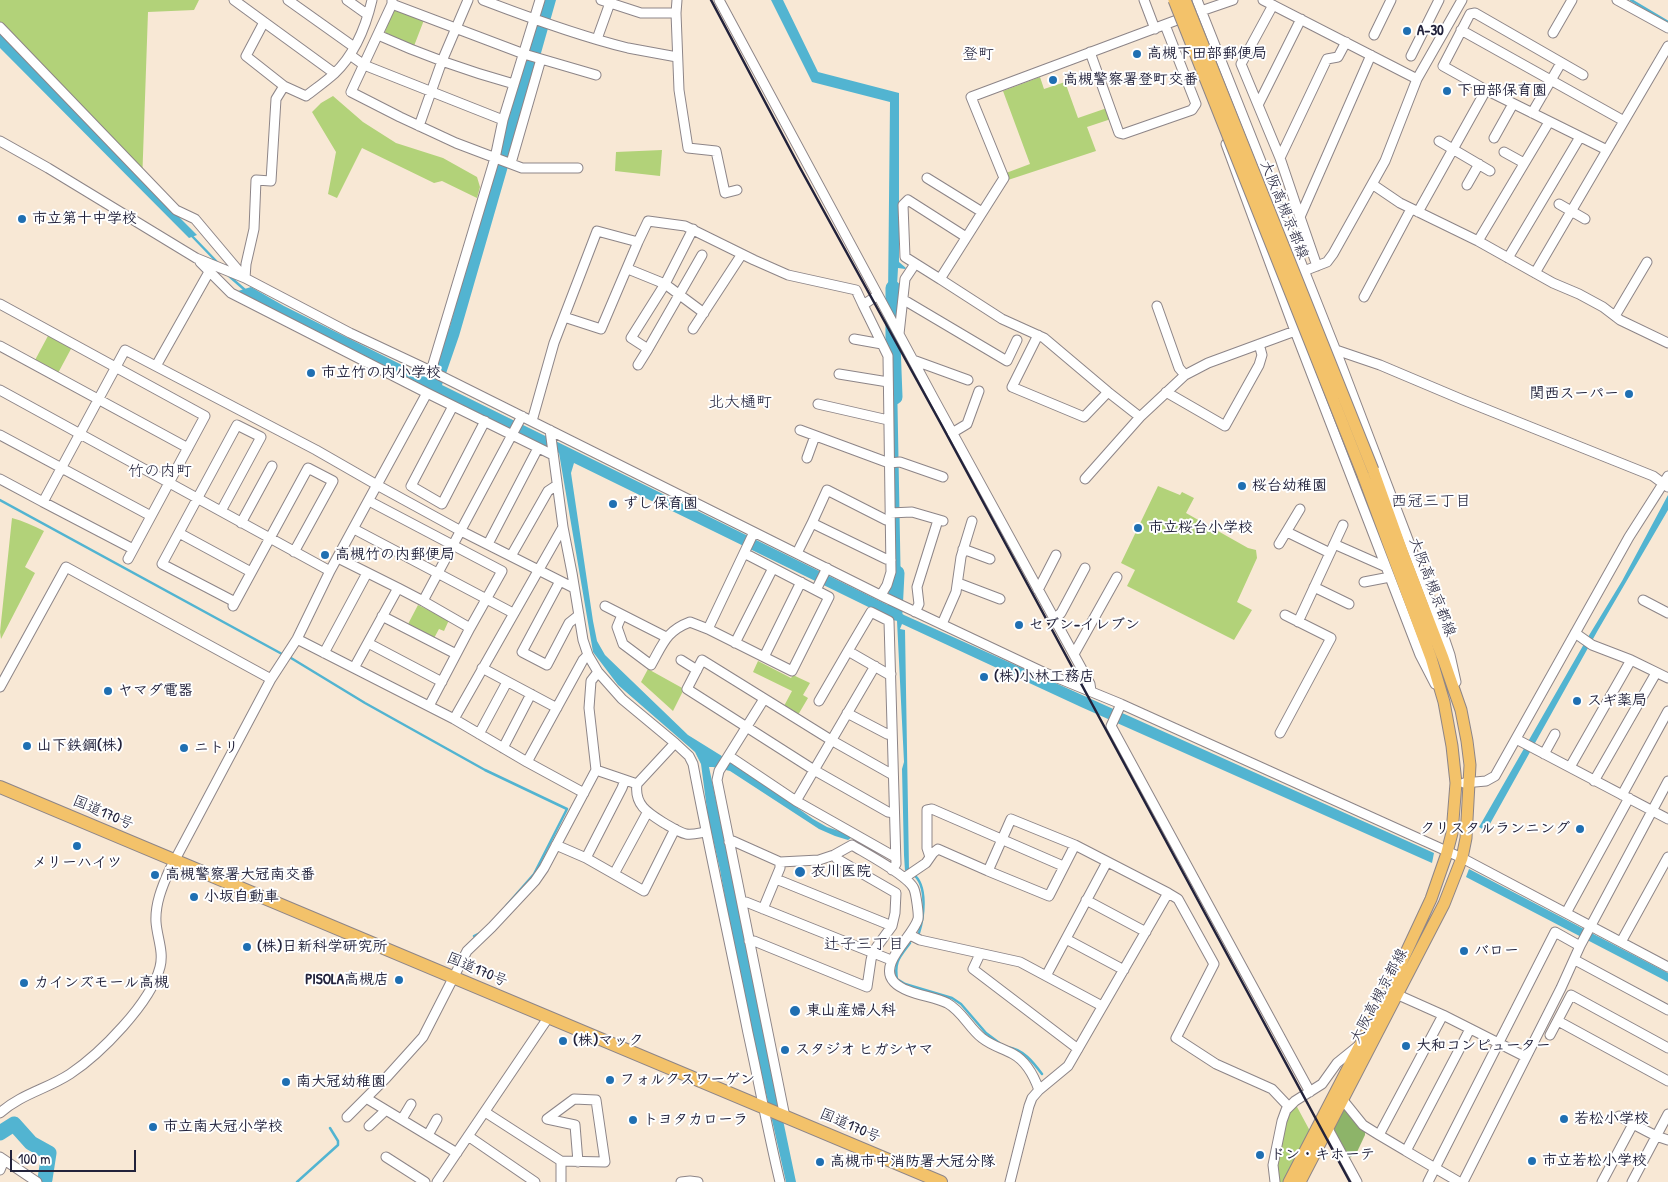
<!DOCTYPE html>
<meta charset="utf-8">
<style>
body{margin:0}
#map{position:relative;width:1668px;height:1182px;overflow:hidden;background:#f8e8d5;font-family:"Patrick Hand",sans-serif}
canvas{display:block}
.scale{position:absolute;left:10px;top:1150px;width:126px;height:22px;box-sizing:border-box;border:2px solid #22223b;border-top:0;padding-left:6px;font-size:15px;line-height:18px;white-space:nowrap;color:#22223b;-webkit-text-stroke:4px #fff;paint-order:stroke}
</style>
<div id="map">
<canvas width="1668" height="1182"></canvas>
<div class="scale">100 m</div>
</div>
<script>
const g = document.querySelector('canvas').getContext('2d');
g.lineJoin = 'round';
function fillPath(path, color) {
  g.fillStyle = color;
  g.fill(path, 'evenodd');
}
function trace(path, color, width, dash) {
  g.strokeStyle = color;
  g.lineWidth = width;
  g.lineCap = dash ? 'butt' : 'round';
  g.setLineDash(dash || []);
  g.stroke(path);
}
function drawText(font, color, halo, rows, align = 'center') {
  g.font = font + ' "Patrick Hand","Klee One",sans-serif';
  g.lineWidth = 4;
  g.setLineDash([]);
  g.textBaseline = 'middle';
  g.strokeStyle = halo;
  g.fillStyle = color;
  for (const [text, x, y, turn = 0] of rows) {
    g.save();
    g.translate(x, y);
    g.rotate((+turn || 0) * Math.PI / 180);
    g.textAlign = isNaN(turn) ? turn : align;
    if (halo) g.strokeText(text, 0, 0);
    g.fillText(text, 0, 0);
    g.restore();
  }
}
fillPath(new Path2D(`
 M0 0H199L194 10 148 12 142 184 0 34Z
 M396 9 424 20 414 46 386 35 385 32 392 12Z
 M1040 77 1044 89 1065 82 1078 118 1107 108 1111 119 1087 127 1096 151 1008 180 1006 173 1030 164 1003 91Z
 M333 96 363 122 396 143 443 158 477 177 480 187 477 198 442 181 434 183 362 148 337 198 328 194 336 152 312 112 321 103Z
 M662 150 660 176 615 171 616 152Z
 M49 334 72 347 57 375 34 362Z
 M1158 486 1180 495 1182 492 1194 498 1186 513 1248 548 1256 550 1257 558 1237 602 1252 610 1234 640 1127 586 1135 570 1121 563Z
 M12 518C23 521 34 526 44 531L25 567 35 573 1 639 0 632Z
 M418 605 449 620 444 631 439 629 433 640 407 626Z
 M758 661 791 678 793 675 810 683 803 695 808 698 798 715 784 706 792 691 753 672Z
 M648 669 684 689 673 711 641 682Z
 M1296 1105 1310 1131 1284 1182H1278C1276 1158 1278 1124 1296 1105Z`), '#b2d279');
fillPath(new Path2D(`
 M1344 1107 1365 1132V1135L1357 1152 1347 1160 1335 1133 1334 1126Z`), '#8db469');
fillPath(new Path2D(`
 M544 0H556L541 53 531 76 516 129 507 170 459 336 442 385 892 607 904 615 1434 853 1432 863 1081 707 902 624 900 629 905 630 909 869 905 871 904 855 902 769 904 762 897 621 574 463 571 473 593 621 597 641 605 655 688 735 746 771 813 819 827 827 854 836 848 840 835 836 819 829 730 771 713 767H709L796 1182H786L758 1058 728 914 720 870 708 817 701 764 695 752 618 685 593 652 559 453 466 408 249 298 238 291 251 287 284 306 428 378 440 355 450 326 505 127Z
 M771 0H783L818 72 899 93V262L906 268 905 269 898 268 897 286 895 287V311L888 298 890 102 812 82Z
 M0 33 171 209 197 235 189 238 0 48Z
 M897 378 901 594 895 591 892 379Z
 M1668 495V510L1598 630 1486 831 1479 827 1588 637 1622 581Z
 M1469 869 1668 973V982L1466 877Z`), '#52b4d1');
trace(new Path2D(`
 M1631 0 1668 22
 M191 235 217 262
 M229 276 245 290
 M0 500 282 654
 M291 658 365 703 485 770 567 809 534 874 506 906
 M913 874C928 885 924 917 919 933
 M474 936 482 932
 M910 943C900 957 894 961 897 979L905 984 952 998 961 1004 986 1033 1002 1045
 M1007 1047C1023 1049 1033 1062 1042 1074
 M297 1182 338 1145V1141L330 1128`), '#52b4d1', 2.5);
trace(new Path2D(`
 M893 288V343L895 397
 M895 613 897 573
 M0 1133 14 1124 31 1143 49 1153 45 1179`), '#52b4d1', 15);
const minor = new Path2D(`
 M234 0 264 22 246 56 284 86 306 96C315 89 325 82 334 74 354 55 366 26 372 0
 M288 0 354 47
 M347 0 368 15
 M392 0V4L351 92 400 117 456 143 522 168H578
 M483 0C530 18 579 36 628 48 644 51 661 54 677 57
 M601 0 641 13H676L677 0
 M719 0 935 401 1090 684 1091 691
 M1144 0 1155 29
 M1197 0 1336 351 1433 605 1450 655 1456 682
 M1263 0 1417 79
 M1617 0 1668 28
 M392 4 524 54 596 75
 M1273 5 1241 64 1280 158
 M1201 11 1233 0
 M676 13 679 90 688 148 716 151 725 193 737 190
 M264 22 334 73
 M0 27 176 210 195 219 243 276
 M1461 30 1624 121
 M1553 33 1572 0
 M378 35C422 55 467 71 514 84
 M1374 35 1391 0
 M597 39 611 0
 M1090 52 1119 133 1123 134 1192 110 1196 104 1165 25
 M350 55 364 65 503 120
 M1411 56 1439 0
 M1583 75 1475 13 1470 14 1443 66 1486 90 1607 150
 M1258 105 1301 19
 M1532 113 1561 63
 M419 126 442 61 468 0
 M1494 138 1513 104
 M0 141 48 168 196 258 245 278 350 333 431 371 886 598 1043 672 1121 704 1462 858 1668 967
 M1439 141 1490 171
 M1226 144 1295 331 1420 655 1435 684
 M1504 152 1524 163
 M511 163 541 59
 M927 178 982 212
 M1372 184 1400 203 1478 241 1553 283 1579 294 1603 307 1620 320 1668 343
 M1467 185 1479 164
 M1559 204 1585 219
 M1418 212 1486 90
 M1300 217 1280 158 1327 59 1338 57 1346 42
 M1478 241 1549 122
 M1508 258 1580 137
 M200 262 231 293 427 393 553 455
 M1317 266 1300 217 1371 55
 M628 269 665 284 704 313
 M1304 271 1327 262 1333 254 1385 161 1417 79 1462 0
 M1535 273 1668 46
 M245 278 246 264 254 229 256 180 271 181 276 99 284 86
 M940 279 905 257 903 205 908 200 966 237
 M878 295 863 305 888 356 891 572 887 585 881 595
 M1364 297 1411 209
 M904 300 1007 361 1017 340
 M0 304 205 416 128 559
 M1157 306 1179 368 1185 375
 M1615 316 1647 262
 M564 317 601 329 638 242
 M693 329 742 254
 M899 334 905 279 915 264
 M1038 335 1012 387 1084 417 1108 392
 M854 339 882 344
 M0 346 188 448
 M648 349 702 255
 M1333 349 1380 365 1463 400 1653 476 1668 487
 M913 360 968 380
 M638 365 648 349 631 338 665 284 693 229
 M156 366 209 272
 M431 371 495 158 503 120 540 0
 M839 374 888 382
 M0 390 330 571
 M1166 392 1225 426 1259 365 1262 355 1259 344
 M818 404 888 420
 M453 406 411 486 442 504 485 421
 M1140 417 1108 392 1044 338 1002 319 940 279 1004 178 971 97 1177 20
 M532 421 554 343 597 231 638 242 648 221 685 226 754 260 788 275 856 290 863 305
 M550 430 563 527 572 573 583 640 588 655 598 672 622 699 675 743 689 756 693 764C710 854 730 943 748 1033 759 1083 768 1132 780 1182
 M800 430 889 463 900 462 943 477
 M952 433 967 424 979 391
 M0 435 151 516
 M807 458 815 436
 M0 479 43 502 125 350 316 450 377 485 461 531 574 588
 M1085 479 1140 417 1185 375 1208 363 1295 331 1299 333
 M369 501 502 571 470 628 423 601
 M43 502 133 549
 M221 511 261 437 237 425 162 564 235 602
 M890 513 912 512 943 521
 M890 520H886L827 490 812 523 886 559 891 560
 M241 523 272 466
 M354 529 513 613
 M1287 532 1330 553
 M179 533 251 572
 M488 544 538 448
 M1279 544 1300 509
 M1334 544 1386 567
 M963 549 990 559
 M744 553 829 597 792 671 708 629 754 532
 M797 553 812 523
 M511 556 548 491 557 485
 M338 558 398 588
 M560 581 522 652 547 665 569 623 579 615
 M1364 582 1390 577
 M958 583 1000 599
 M1314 587 1349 604
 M816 590 827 568
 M1038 590 1056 555
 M1643 600 1668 613
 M233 606 308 468 333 481 294 552
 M605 606 666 637
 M915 612 919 604 917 587 938 520
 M622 615 617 627 623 644 651 665C663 644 666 631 690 622L708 629
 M382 616 456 654
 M1054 619 1061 613 1085 568
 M1298 622 1343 525
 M942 624 956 592 961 557 972 521
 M1575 633 1592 645 1631 660 1668 678
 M297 639 454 719 527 762
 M368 643 442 682
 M735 643 773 568
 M324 653 367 573
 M1074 654 1117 577
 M764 657 801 582
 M681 660 697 670
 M354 668 398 588 423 601 522 416
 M482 668 557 708
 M598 672 591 681 589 708 596 770 637 784
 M891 674H888L848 651 871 612 889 621 896 864 892 870
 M0 687 66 567 271 679
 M764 699 719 771 717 780 785 1117
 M819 701 848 651
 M1121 704 1111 726 1310 1092
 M429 706 470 628
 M847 713 887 734 892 735
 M454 719 563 527
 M1280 733 1331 638 1285 615
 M479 734 507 682
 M1516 739 1668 819
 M675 743 637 784C634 805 648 813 664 823 671 827 678 832 686 834 693 835 699 833 705 832
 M503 748 531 694
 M1544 754 1555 734
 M729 756 796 801 895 857
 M1570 767 1631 660
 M893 775 831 740 702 660 687 689 814 770 888 812 894 813
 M1594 781 1656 673
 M1464 783 1486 781 1495 776 1629 537 1668 476
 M584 793 527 762 583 660 588 655
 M1622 795 1668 711
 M796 801 875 666
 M729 842 733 841 780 862 819 860 834 855 852 845C865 853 909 876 914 889 916 894 919 915 918 919 913 937 877 964 894 982 905 994 933 996 947 1003 962 1011 969 1028 982 1038 992 1046 1002 1048 1013 1054 1026 1061 1034 1076 1039 1090
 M556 845 586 858 622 788 625 780
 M930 857 927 848V810L932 809 1063 866
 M586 858 644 891 675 829
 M988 871 1049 896 1075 845
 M614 874 647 813
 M904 878 926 863 933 853 938 849 988 871 1011 819 1075 845 1168 893
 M776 879 892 926
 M1086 900 1146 932
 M742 902H746L891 960
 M763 909 780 868V862
 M1566 913 1629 798
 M910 935 920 940 1020 962 1102 1006
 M1066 939 1124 970
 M749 941H754L867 987 871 960 873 952 892 926 895 913 896 893 837 859 834 855
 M1621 942 1668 857
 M980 954 973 969 1078 1049
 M1575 960 1668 1010
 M1046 976 1107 862
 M1396 994 1443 1015 1526 1057
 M1558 1021 1668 1081
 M1550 1035 1571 995 1668 1048
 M366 1098 457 1153
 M1342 1099 1363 1125 1379 1135 1443 1015
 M485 1112 561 1161V1182
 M0 1113C21 1094 47 1089 70 1074 100 1054 151 1003 160 967 164 952 157 937 156 922 155 904 162 887 169 871L271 679 297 639 330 571 427 393
 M1619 1116 1633 1124
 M347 1117 386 1078 423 1037 467 951 492 927 535 881 544 868 596 770
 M402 1119 411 1104
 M369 1126 386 1110
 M1327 1127 1357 1182
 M428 1135 437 1119
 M1379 1135 1406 1151 1470 1029
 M468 1136 535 1182
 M1406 1151 1435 1168 1428 1182
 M0 1157 37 1182
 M386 1157 425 1182
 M561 1161 605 1162 596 1100 574 1099 547 1119 575 1125 578 1162
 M0 1170 4 1160
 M437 1182 548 1018
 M681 1182 690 1181 698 1182
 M1010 1182 1029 1106 1032 1098 1039 1090 1068 1066 1168 893 1178 899 1214 964 1176 1038 1216 1064 1272 1089 1289 1107
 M1275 1182 1273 1165 1282 1121 1286 1110 1295 1101 1322 1084 1337 1063 1358 1046
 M1459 1182 1435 1168 1555 932 1580 946
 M1463 1182 1561 988 1580 946 1668 781
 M1602 1182 1633 1124 1656 1136 1668 1140
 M1632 1182 1668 1114`);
const major = new Path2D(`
 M1289 1182 1388 991 1431 899 1446 856 1452 833 1456 783 1452 746 1444 702 1431 658 1363 475
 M1300 1182 1444 904 1462 858 1466 838 1470 765 1467 741 1461 710 1443 658 1403 554 1373 470`);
const highway = new Path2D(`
 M0 787 941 1182`);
trace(minor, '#8d8588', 11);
trace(major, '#8d8588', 13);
trace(highway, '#8d8588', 14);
trace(minor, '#fff', 9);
trace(major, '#f3c26a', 11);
trace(highway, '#f3c26a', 12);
trace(new Path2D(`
 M711 0 799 166 941 424 1350 1182`), '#22223b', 2.5);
const majorBridge = new Path2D(`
 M1174 0 1363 475
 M1185 0 1373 470`);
trace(majorBridge, '#8d8588', 13, []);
trace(majorBridge, '#f3c26a', 11);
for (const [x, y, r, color] of [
 [1407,31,5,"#1f6fb2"],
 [1137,54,5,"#1f6fb2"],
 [1053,80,5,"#1f6fb2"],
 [1447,91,5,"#1f6fb2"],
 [22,219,5,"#1f6fb2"],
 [311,373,5,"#1f6fb2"],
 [1629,394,5,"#1f6fb2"],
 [1242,486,5,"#1f6fb2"],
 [613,504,5,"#1f6fb2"],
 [1138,528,5,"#1f6fb2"],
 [325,555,5,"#1f6fb2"],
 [1019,625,5,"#1f6fb2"],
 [984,677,5,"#1f6fb2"],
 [108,691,5,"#1f6fb2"],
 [1577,701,5,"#1f6fb2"],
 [27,746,5,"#1f6fb2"],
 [184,748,5,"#1f6fb2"],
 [1580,829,5,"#1f6fb2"],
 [77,846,5,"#1f6fb2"],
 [800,872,6,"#1f6fb2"],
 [155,875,5,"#1f6fb2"],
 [194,897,5,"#1f6fb2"],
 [247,947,5,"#1f6fb2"],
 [1464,951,5,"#1f6fb2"],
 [399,980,5,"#1f6fb2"],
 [24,983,5,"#1f6fb2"],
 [795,1011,6,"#1f6fb2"],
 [563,1041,5,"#1f6fb2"],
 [1406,1046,5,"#1f6fb2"],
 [785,1050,5,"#1f6fb2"],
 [610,1080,5,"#1f6fb2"],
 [286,1082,5,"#1f6fb2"],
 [1564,1119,5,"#1f6fb2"],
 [633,1120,5,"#1f6fb2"],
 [153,1127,5,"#1f6fb2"],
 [1260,1155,5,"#1f6fb2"],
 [1532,1161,5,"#1f6fb2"],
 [820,1162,5,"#1f6fb2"]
]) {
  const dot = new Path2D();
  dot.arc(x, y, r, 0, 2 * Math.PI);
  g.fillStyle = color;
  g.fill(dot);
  trace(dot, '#fff', 2);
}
drawText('bold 15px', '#22223b', '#fff', [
 ["A-30",1417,31],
 ["高槻下田部郵便局",1147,54],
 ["高槻警察署登町交番",1063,80],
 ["下田部保育園",1457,91],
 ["市立第十中学校",32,219],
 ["市立竹の内小学校",321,373],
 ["関西スーパー",1619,394,"right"],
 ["桜台幼稚園",1252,486],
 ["ずし保育園",623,504],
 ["市立桜台小学校",1148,528],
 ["高槻竹の内郵便局",335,555],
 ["セブン-イレブン",1029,625],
 ["(株)小林工務店",994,677],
 ["ヤマダ電器",118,691],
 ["スギ薬局",1587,701],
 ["山下鉄鋼(株)",37,746],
 ["ニトリ",194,748],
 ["クリスタルランニング",1570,829,"right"],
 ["メリーハイツ",77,863,"center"],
 ["衣川医院",811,872],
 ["高槻警察署大冠南交番",165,875],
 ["小坂自動車",204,897],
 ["(株)日新科学研究所",257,947],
 ["バロー",1474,951],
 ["PISOLA高槻店",389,980,"right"],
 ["カインズモール高槻",34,983],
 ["東山産婦人科",806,1011],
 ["(株)マック",573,1041],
 ["大和コンピューター",1416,1046],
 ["スタジオ ヒガシヤマ",795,1050],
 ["フォルクスワーゲン",620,1080],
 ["南大冠幼稚園",296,1082],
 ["若松小学校",1574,1119],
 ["トヨタカローラ",643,1120],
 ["市立南大冠小学校",163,1127],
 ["ドン・キホーテ",1270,1155],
 ["市立若松小学校",1542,1161],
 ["高槻市中消防署大冠分隊",830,1162]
], 'left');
drawText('15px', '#22223b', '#fff', [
 ["大阪高槻京都線",1284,210,68],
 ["大阪高槻京都線",1432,587,69],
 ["国道170号",103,813,23],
 ["国道170号",477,970,23],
 ["大阪高槻京都線",1379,996,-62],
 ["国道170号",850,1126,23]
]);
drawText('16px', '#22223b', '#fff', [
 ["登町",978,55],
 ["北大樋町",740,403],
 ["竹の内町",160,472],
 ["西冠三丁目",1431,502],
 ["辻子三丁目",864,945]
]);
</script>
